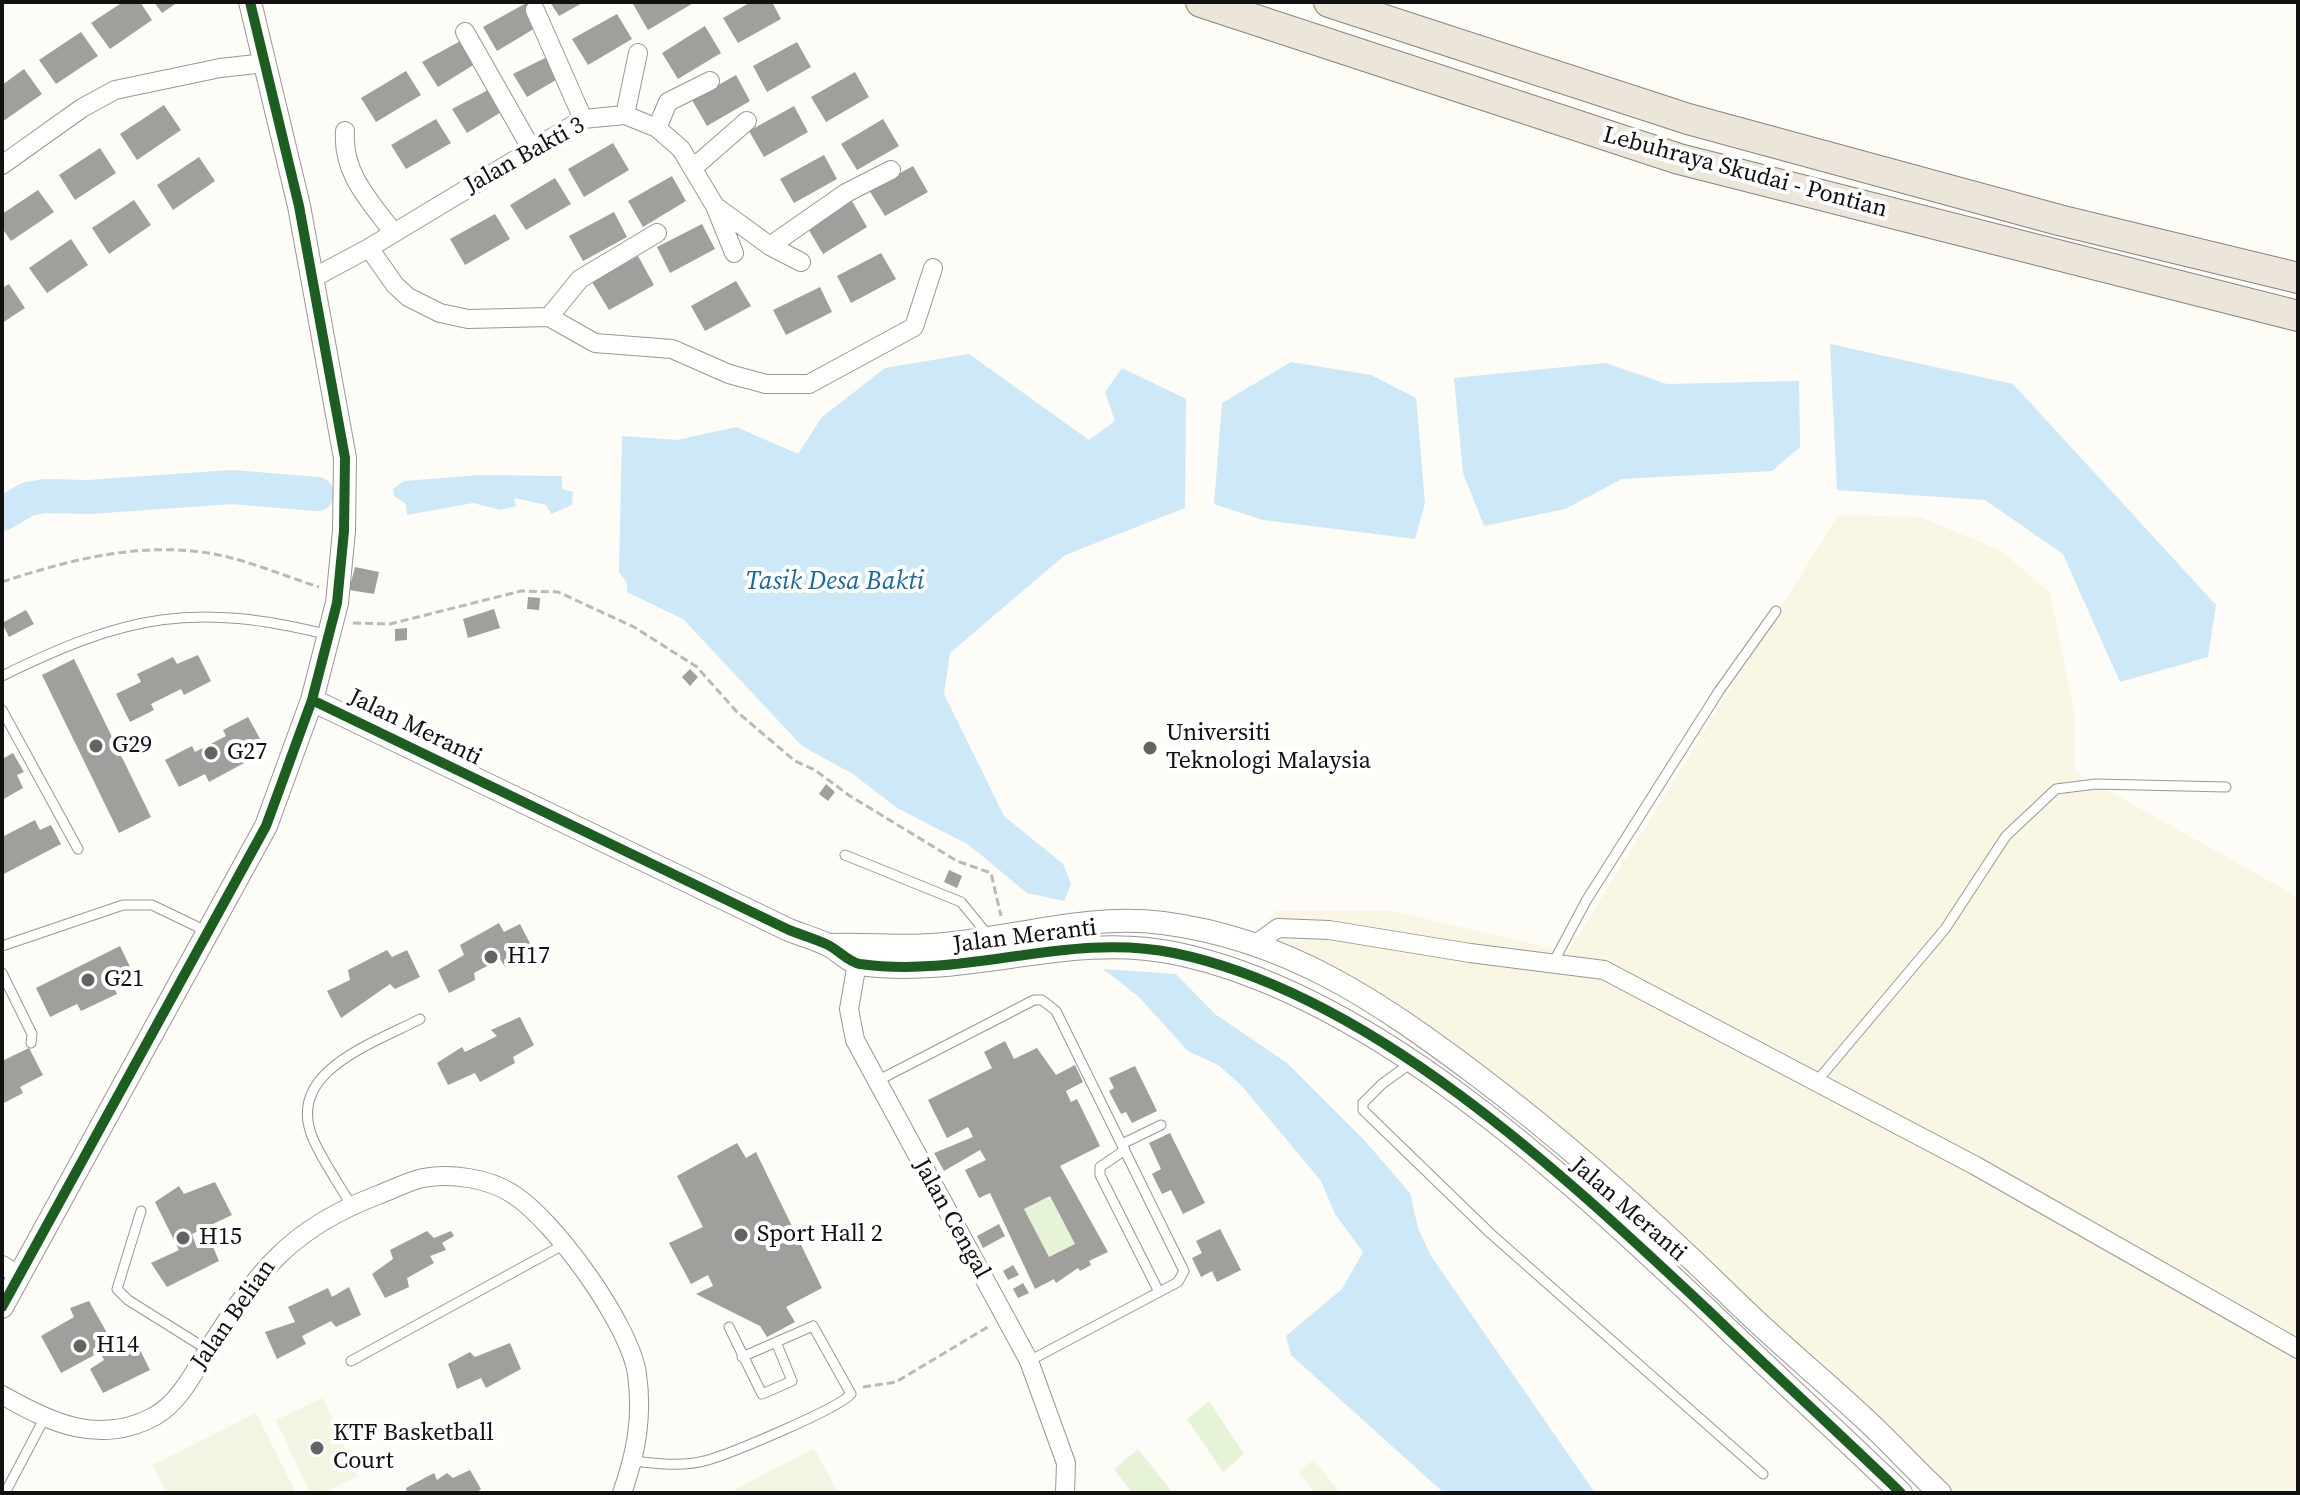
<!DOCTYPE html>
<style>
body{margin:0}
#map{position:relative;width:2300px;height:1495px;overflow:hidden;background:#fdfcf7;font-family:"Source Serif 4",serif}
canvas{display:block}
.frame{position:absolute;inset:0;border:4px solid #111;pointer-events:none}
</style>
<div id="map">
<canvas width="2300" height="1495"></canvas>
<div class="frame"></div>
</div>
<script>
const g = document.querySelector('canvas').getContext('2d');
g.lineJoin = 'round';
function fillPath(path, color) {
  g.fillStyle = color;
  g.fill(path, 'evenodd');
}
function trace(path, color, width, dash) {
  g.strokeStyle = color;
  g.lineWidth = width;
  g.lineCap = dash ? 'butt' : 'round';
  g.setLineDash(dash || []);
  g.stroke(path);
}
function drawText(font, color, halo, rows, align = 'center') {
  g.font = font + ' "Source Serif 4",serif';
  g.lineWidth = 8;
  g.setLineDash([]);
  g.textBaseline = 'middle';
  g.strokeStyle = halo;
  g.fillStyle = color;
  for (const [text, x, y, turn = 0] of rows) {
    g.save();
    g.translate(x, y);
    g.rotate((+turn || 0) * Math.PI / 180);
    g.textAlign = isNaN(turn) ? turn : align;
    if (halo) g.strokeText(text, 0, 0);
    g.fillText(text, 0, 0);
    g.restore();
  }
}
fillPath(new Path2D(`
 M1838 515 1920 517 2002 551 2050 593 2074 711 2075 772 2298 897V1493H1945L1548 1124 1257 936 1275 911H1392L1568 952Z`), '#f9f7e4');
fillPath(new Path2D(`
 M1050 1196 1075 1244 1049 1257 1024 1209Z
 M1209 1401 1244 1454 1223 1472 1187 1419Z
 M1138 1449 1173 1493H1132L1114 1469Z`), '#e7f3d7');
fillPath(new Path2D(`
 M323 1398 358 1476 323 1493H310L276 1420Z
 M256 1413 296 1493H167L153 1465Z
 M814 1448 838 1493H729Z
 M1314 1460 1340 1493H1315L1299 1472Z`), '#f0f6e1');
fillPath(new Path2D(`
 M1830 344 2013 384 2216 605 2208 657 2120 682 2063 554 1985 500 1837 490Z
 M969 354 1089 440 1115 421 1105 392 1122 368 1186 399 1185 508 1065 555 950 653 944 694 1004 816 1063 864 1071 884 1064 901 1027 893 969 845 897 808 853 774 802 746 683 619 627 592V583L619 572 622 436 677 440 736 427 798 454 822 417 885 368Z
 M1291 362 1371 375 1416 398 1425 503 1415 539 1263 520 1214 504 1222 403Z
 M1605 363 1667 384 1799 381 1800 447 1772 471 1622 479 1565 509 1484 526 1463 473 1454 378Z
 M480 475 562 476V489L573 492 572 505 551 514 546 505 514 498 516 506 501 510 473 503 407 515 406 504 394 496 393 489 404 481Z
 M1103 969 1176 974 1215 1014 1287 1063 1365 1141 1410 1193 1418 1228 1431 1256 1595 1493H1444L1291 1355 1286 1336 1342 1289 1363 1252 1335 1214 1321 1181 1241 1085 1218 1065 1188 1051 1138 996Z`), '#cde8f7');
trace(new Path2D(`
 M2 514 28 499 45 496 89 497 232 487 317 494`), '#cde8f7', 34);
fillPath(new Path2D(`
 M123 2H140L152 20 110 49 91 23Z
 M154 2H178L162 13Z
 M528 2 537 27 497 51 483 27Z
 M550 2H584L559 16Z
 M636 2H695L648 30 633 4Z
 M751 2H772L781 19 738 43 723 18Z
 M617 14 632 39 588 65 572 39Z
 M705 26 721 53 678 79 662 53Z
 M81 32 98 56 56 84 39 60Z
 M464 39 475 64 438 87 422 62Z
 M797 42 811 67 767 92 753 66Z
 M551 55 561 77 527 97 513 74Z
 M24 69 42 94 2 122V85Z
 M406 71 421 95 376 122 361 98Z
 M855 72 869 97 826 122 811 97Z
 M736 75 750 101 707 126 692 100Z
 M490 89 503 111 467 133 452 109Z
 M164 105 181 130 137 160 120 134Z
 M794 106 808 132 764 157 749 131Z
 M436 119 451 143 406 169 391 145Z
 M883 119 899 146 857 170 841 144Z
 M613 143 629 170 584 197 568 169Z
 M100 148 116 173 75 200 59 175Z
 M824 155 837 179 794 203 780 179Z
 M199 157 215 181 173 210 157 185Z
 M913 166 928 192 885 216 869 190Z
 M672 176 686 201 643 227 628 201Z
 M555 178 571 204 526 230 510 205Z
 M38 190 54 212 11 241 2 228V214Z
 M134 200 151 225 109 254 92 228Z
 M852 201 867 227 823 254 807 227Z
 M614 212 627 237 583 261 569 236Z
 M495 214 510 239 465 265 450 239Z
 M702 224 715 249 670 273 657 247Z
 M71 239 88 265 47 293 29 268Z
 M881 253 896 279 851 303 837 276Z
 M638 256 654 285 609 310 592 282Z
 M736 281 751 306 705 331 691 306Z
 M9 284 25 308 2 323V288Z
 M820 287 832 312 786 335 773 310Z
 M355 567 379 572 374 594 349 590Z
 M528 597 540 598 539 610 527 609Z
 M494 609 500 628 468 638 463 619Z
 M26 610 34 624 9 637 2 623Z
 M407 628V640L395 641V629Z
 M198 655 211 681 184 695 181 689 151 704 154 710 130 722 116 694 141 682 137 674 173 657 177 664Z
 M74 659 151 817 119 833 42 675Z
 M690 669 698 677 690 686 682 677Z
 M248 717 263 744 242 755 246 762 209 782 205 774 179 787 165 760 192 746 195 752 226 736 223 730Z
 M13 753 24 772 17 775 23 788 2 800V759Z
 M826 784 835 792 828 801 819 794Z
 M35 820 40 830 51 825 61 844 2 875V837Z
 M949 870 962 876 957 888 944 882Z
 M499 923 504 932 520 924 534 951 505 967 500 959 474 973 475 980 449 993 438 970 464 955 460 945Z
 M120 946 134 975 113 986 117 994 81 1011 77 1004 50 1017 36 988Z
 M387 950 392 957 407 950 420 977 395 989 390 984 341 1018 327 991 350 980 348 970Z
 M520 1017 534 1045 513 1057 515 1063 480 1082 475 1073 448 1085 437 1063 462 1047 465 1052 497 1036 491 1030Z
 M1005 1041 1014 1059 1037 1048 1056 1075 1075 1065 1083 1082 1066 1091 1071 1102 1077 1099 1100 1146 1060 1166 1108 1252 1089 1261 1091 1265 1080 1271 1078 1268 1056 1283 1054 1279 1035 1289 990 1193 979 1198 965 1170 986 1160 980 1150 944 1171 934 1153 973 1137 968 1127 947 1138 928 1100 992 1068 984 1052ZM1050 1196 1075 1244 1049 1257 1024 1209Z
 M29 1048 43 1075 20 1087 23 1093 2 1104V1061Z
 M1135 1066 1157 1111 1132 1123 1126 1112 1121 1114 1109 1091 1114 1088 1109 1078Z
 M1170 1133 1205 1203 1183 1214 1171 1190 1162 1194 1152 1174 1161 1169 1149 1143Z
 M737 1143 746 1158 756 1152 822 1288 786 1307 795 1322 767 1337 760 1326 696 1294 713 1286 708 1275 691 1284 669 1243 703 1227 677 1176Z
 M215 1182 232 1215 192 1234 197 1248 211 1242 219 1261 167 1287 151 1263 179 1250 155 1202 179 1186 184 1194Z
 M999 1224 1005 1236 983 1248 977 1236Z
 M1220 1229 1241 1270 1217 1282 1212 1271 1201 1277 1192 1258 1202 1253 1196 1241Z
 M427 1231 434 1238 451 1231 454 1236 442 1243 446 1250 430 1256 434 1263 407 1278 409 1287 385 1298 372 1274 393 1259 390 1250Z
 M1013 1265 1019 1275 1008 1280 1003 1271Z
 M1023 1283 1029 1293 1018 1298 1013 1289Z
 M349 1287 361 1315 336 1327 331 1321 302 1336 306 1344 277 1359 265 1332 295 1322 288 1307 328 1288 332 1297Z
 M89 1301 116 1349 136 1342 150 1370 103 1393 90 1369 104 1360 100 1352 61 1373 41 1336 74 1317 70 1308Z
 M510 1343 521 1369 486 1388 481 1378 457 1389 448 1364 470 1352 475 1357Z
 M470 1470 481 1489 476 1493H407L406 1488 434 1473 437 1480 447 1473 453 1478Z`), '#a19f9c');
const service = new Path2D(`
 M2 676C126 615 194 601 329 635
 M2 710 78 849
 M845 855 961 902 988 935
 M2 946 123 905H152L206 931
 M1553 963 1586 901 1719 691 1776 611
 M2 973 32 1034 31 1043
 M1411 1063 1382 1084 1363 1103V1110L1490 1233 1763 1474
 M877 1081 1034 1000H1042L1056 1011 1184 1271 1178 1282 1029 1361
 M1817 1081 1945 929 2006 836 2056 789 2096 784 2226 787
 M1122 1144 1161 1125
 M1125 1150 1100 1167V1175L1159 1292
 M351 1205C339 1184 324 1163 314 1141 282 1072 373 1044 420 1019
 M141 1211 117 1289 128 1300 208 1350
 M729 1327 762 1394 792 1381 776 1342
 M351 1361 563 1245
 M633 1461C658 1464 684 1467 708 1460 732 1453 838 1409 851 1394L813 1326 742 1357
 M5 1493 44 1419`);
const minor = new Path2D(`
 M535 10 583 119
 M465 32 531 148
 M625 115 638 53
 M657 128 668 102 710 81
 M345 131C342 173 369 200 393 232
 M2 165 82 108 115 90 220 68 265 63
 M693 168 747 121
 M715 206 770 246 801 262
 M770 246 846 193 891 170
 M369 248 395 285 408 297 440 313 468 319 549 317 595 343 672 349 729 374 766 384H809L914 327 933 268
 M313 278 369 248 583 119 625 115 657 128 681 149 715 206 734 253
 M549 317 580 279 657 233
 M1253 946 1278 928 1329 930 1470 953 1604 970 1976 1166 2298 1349
 M859 952 849 1009 855 1040 1029 1361 1066 1463 1065 1493
 M2 1265 18 1275
 M2 1395C51 1423 100 1446 155 1416 181 1401 195 1370 211 1345 259 1270 291 1228 378 1195 392 1190 408 1181 423 1178 451 1173 487 1178 511 1193 554 1219 630 1325 637 1374 643 1417 636 1454 622 1493`);
const tertiary = new Path2D(`
 M312 700 789 930C802 935 815 939 826 944 838 949 848 962 860 964 967 979 1068 931 1174 953 1373 994 1565 1176 1710 1312 1773 1373 1838 1432 1901 1493
 M828 945C870 943 912 949 954 943 1025 935 1091 914 1163 923 1287 939 1378 1001 1474 1073 1565 1141 1647 1215 1728 1294 1772 1338 1820 1377 1865 1419 1891 1443 1914 1469 1940 1493
 M2 1307 266 826 312 700 337 603 344 531 345 458 299 206 250 2`);
const trunk = new Path2D(`
 M1201 2 1679 159 2298 316
 M1329 2 1688 119 2059 220 2298 278`);
trace(service, '#979795', 11);
trace(minor, '#979795', 20);
trace(tertiary, '#979795', 24);
trace(trunk, '#858482', 32);
trace(new Path2D(`
 M2 582C65 561 134 543 201 552 241 557 281 575 319 587
 M353 623 390 624 521 591 558 592 634 627 697 667 736 711 795 761 815 770 850 796 957 861 991 873 1001 916
 M863 1387 896 1382 991 1325`), '#b9b9b8', 3, [8, 4]);
trace(service, '#fffffe', 9);
trace(minor, '#fffffe', 18);
trace(tertiary, '#fffffe', 22);
trace(trunk, '#ece5da', 30);
trace(new Path2D(`
 M312 700 789 930C802 935 815 939 826 944 838 949 848 962 860 964 967 979 1068 931 1174 953 1373 994 1565 1176 1710 1312 1773 1373 1838 1432 1901 1493
 M2 1307 266 826 312 700 337 603 344 531 345 458 299 206 250 2`), '#1b5e20', 10);
for (const [x, y, r, color] of [
 [96,746,8,"#646362"],
 [1150,748,8,"#646362"],
 [211,753,8,"#646362"],
 [491,957,8,"#646362"],
 [88,980,8,"#646362"],
 [741,1235,8,"#646362"],
 [183,1238,8,"#646362"],
 [80,1346,8,"#646362"],
 [317,1448,8,"#646362"]
]) {
  const dot = new Path2D();
  dot.arc(x, y, r, 0, 2 * Math.PI);
  g.fillStyle = color;
  g.fill(dot);
  trace(dot, '#fff', 3);
}
drawText('24px', '#111', '#fff', [
 ["Jalan Bakti 3",525,156,-29],
 ["Lebuhraya Skudai - Pontian",1745,173,15],
 ["Jalan Meranti",415,728,26],
 ["Jalan Meranti",1025,937,-7],
 ["Jalan Meranti",1628,1210,41],
 ["Jalan Cengal",951,1219,61],
 ["Jalan Belian",234,1315,-55]
]);
drawText('24px', '#111', '#fff', [
 ["Universiti",1166,734],
 ["Teknologi Malaysia",1166,762],
 ["G29",112,746],
 ["G27",227,753],
 ["H17",507,957],
 ["G21",104,980],
 ["Sport Hall 2",757,1235],
 ["H15",199,1238],
 ["H14",96,1346],
 ["KTF Basketball",333,1434],
 ["Court",333,1462]
], 'left');
drawText('italic 26px', '#1768a6', '#fff', [
 ["Tasik Desa Bakti",835,582]
]);
</script>
